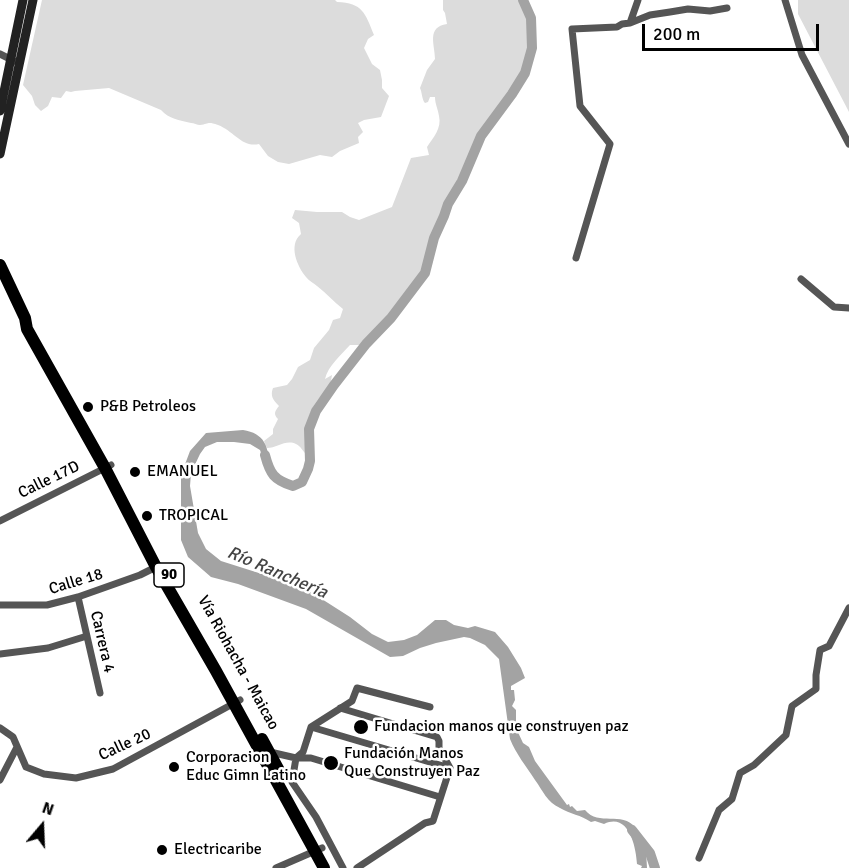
<!DOCTYPE html>
<meta charset="utf-8">
<style>
body{margin:0}
#map{position:relative;width:849px;height:868px;overflow:hidden;background:#fff;font-family:Signika,sans-serif}
canvas{display:block}
.north{position:absolute;left:12px;top:796px;width:60px;height:60px;-webkit-text-stroke:4px #fff;paint-order:stroke;rotate:19deg;font-size:16px;font-weight:700;line-height:24px;text-align:center;color:#000}
.north::after{content:'';display:block;margin:auto;width:21px;height:27px;background:#000;clip-path:polygon(50% 0,100% 100%,50% 72%,0 100%)}
.scale{position:absolute;left:642px;top:24px;width:177px;height:27px;box-sizing:border-box;border:3px solid #000;border-top:0;padding-left:8px;font-size:18px;line-height:21px;white-space:nowrap;color:#000;-webkit-text-stroke:4px #fff;paint-order:stroke}
</style>
<div id="map">
<canvas width="849" height="868"></canvas>
<div class="north">N</div>
<div class="scale">200 m</div>
</div>
<script>
const g = document.querySelector('canvas').getContext('2d');
g.lineJoin = 'round';
function fillPath(path, color) {
  g.fillStyle = color;
  g.fill(path, 'evenodd');
}
function trace(path, color, width, dash) {
  g.strokeStyle = color;
  g.lineWidth = width;
  g.lineCap = dash ? 'butt' : 'round';
  g.setLineDash(dash || []);
  g.stroke(path);
}
function drawText(font, color, halo, rows, align = 'center') {
  g.font = font + ' Signika,sans-serif';
  g.lineWidth = 5;
  g.setLineDash([]);
  g.textBaseline = 'middle';
  g.strokeStyle = halo;
  g.fillStyle = color;
  for (const [text, x, y, turn = 0] of rows) {
    g.save();
    g.translate(x, y);
    g.rotate((+turn || 0) * Math.PI / 180);
    g.textAlign = isNaN(turn) ? turn : align;
    if (halo) g.strokeText(text, 0, 0);
    g.fillText(text, 0, 0);
    g.restore();
  }
}
fillPath(new Path2D(`
 M42 0H335L337 2C363 3 365 13 374 35L368 39 364 48 372 64 380 70 382 80V88L389 96 381 117 364 120 358 123 363 132 358 137 359 143 340 151 332 157 320 155 289 164 278 162 268 156 259 144C242 148 234 131 218 125 207 121 209 124 200 125 197 125 194 123 191 123 179 120 169 119 161 110L109 88 75 91 71 92 66 91 61 98 52 97 48 106 41 111 35 105 32 96 23 85Z
 M443 0H523L531 18 532 48 525 73 512 94 481 136 462 181 448 204 435 236 425 273 391 318 366 344 359 345H350C341 355 328 366 325 379L332 375C331 381 330 388 326 393 324 395 323 395 321 396 315 402 308 415 308 423L311 424 309 430V455H307C303 452 301 446 296 444 286 439 277 448 267 448L264 441 273 434V429L278 419C273 414 275 411 279 406 273 400 270 396 273 388L287 385 292 379 298 367 310 360 314 348 329 330 333 320 340 318 343 309C334 302 326 293 317 286 314 283 309 281 306 277 297 266 288 245 301 234L299 223 292 218 295 210 317 212H342L350 217 359 220 392 207 411 158 429 155 427 147C433 138 442 128 439 116 438 109 435 104 435 97H430L428 102 425 103C422 100 422 92 420 88L427 70 435 59C435 45 426 27 447 24L445 13 443 10Z
 M798 0H849V112L798 14Z`), '#dcdcdc');
fillPath(new Path2D(`
 M243 430C264 433 270 447 268 467L263 458 260 450 250 444 234 442H217L205 447 200 454 191 473 190 486 198 533 206 549 221 561 303 587 350 617 372 634 388 642 404 640 417 635 435 620H446L454 625 468 628 475 626 495 632 508 647 521 668 525 678 511 686V690H514L515 700 512 706 516 710V728L523 743 529 747 535 761 567 805 569 804 570 807 572 806 577 811 585 810C599 827 621 810 636 828 640 833 641 842 644 849L643 851 644 852 646 850 647 868H641L642 866 637 864C636 847 629 812 604 824L595 821 591 822C581 815 570 814 560 808 547 802 543 791 535 780 526 766 516 754 510 739L499 659 485 645 470 638 464 637 436 643 420 648 403 656 390 657 306 609 238 584 211 577 188 557 181 540V475L190 451 206 433Z`), '#a3a3a3');
trace(new Path2D(`
 M265 455C270 474 274 480 293 486L302 482 308 469 310 461 309 429 316 411 334 385 366 344 391 318 425 273 434 238 444 216 448 204 462 181 481 136 512 94 525 73 532 48 531 18 523 0
 M632 830 650 853 655 868`), '#a3a3a3', 10);
trace(new Path2D(`
 M785 0 802 55 849 144
 M630 23 650 15 670 12 688 9 710 11 727 8
 M0 54 14 61
 M576 258 610 144 580 106 572 29 617 27 622 24 630 23 638 0
 M801 279 834 307 849 308
 M0 521 111 465
 M78 597 100 693
 M0 605H47L78 597 140 575 156 567
 M0 654 48 648 87 636
 M340 708 437 737 439 741V748L450 768 433 821 425 823 357 868
 M311 727 450 768
 M0 728 13 737 26 767 44 774 76 778 113 769 240 700
 M270 752 296 758 303 752 311 727 352 701 357 688 430 707
 M0 780 17 747
 M699 858 719 810 732 799 740 773 754 765 786 735 792 706 816 689V675L820 650 829 646 849 608
 M276 868 322 848
 M343 868 316 817 292 782 296 758H311L440 797`), '#555', 7);
trace(new Path2D(`
 M0 111 23 0
 M0 154 33 0`), '#222', 9);
trace(new Path2D(`
 M0 265 25 318 27 329 105 468 156 567 216 671 324 868
 M262 739 281 774`), '#000', 12);
for (const [x, y, r, color] of [
 [88,407,6,"#000"],
 [135,472,6,"#000"],
 [147,516,6,"#000"],
 [361,727,8,"#000"],
 [331,763,8,"#000"],
 [174,767,6,"#000"],
 [162,850,6,"#000"]
]) {
  const dot = new Path2D();
  dot.arc(x, y, r, 0, 2 * Math.PI);
  g.fillStyle = color;
  g.fill(dot);
  trace(dot, '#fff', 2);
}
for (const [x, y, w] of [
 [169,575,30]
]) {
  const box = new Path2D();
  box.roundRect(x - w / 2, y - 12, w, 24, 4.5);
  g.fillStyle = '#fff';
  g.fill(box);
  trace(box, '#000', 1.5);
}
drawText('bold 15px', '#000', null, [
 ["90",169,575]
]);
drawText('16px', '#000', '#fff', [
 ["P&B Petroleos",100,407],
 ["EMANUEL",147,472],
 ["TROPICAL",159,516],
 ["Fundacion manos que construyen paz",374,727],
 ["Fundación Manos",344,754],
 ["Que Construyen Paz",344,772],
 ["Corporacion",186,758],
 ["Educ Gimn Latino",186,776],
 ["Electricaribe",174,850]
], 'left');
drawText('16px', '#000', '#fff', [
 ["Calle 17D",49,480,-26],
 ["Calle 18",76,582,-17],
 ["Carrera 4",102,642,77],
 ["Vía Riohacha - Maicao",238,663,61],
 ["Calle 20",125,745,-25]
]);
drawText('italic 18px', '#444', '#fff', [
 ["Río Ranchería",277,573,23]
]);
</script>
